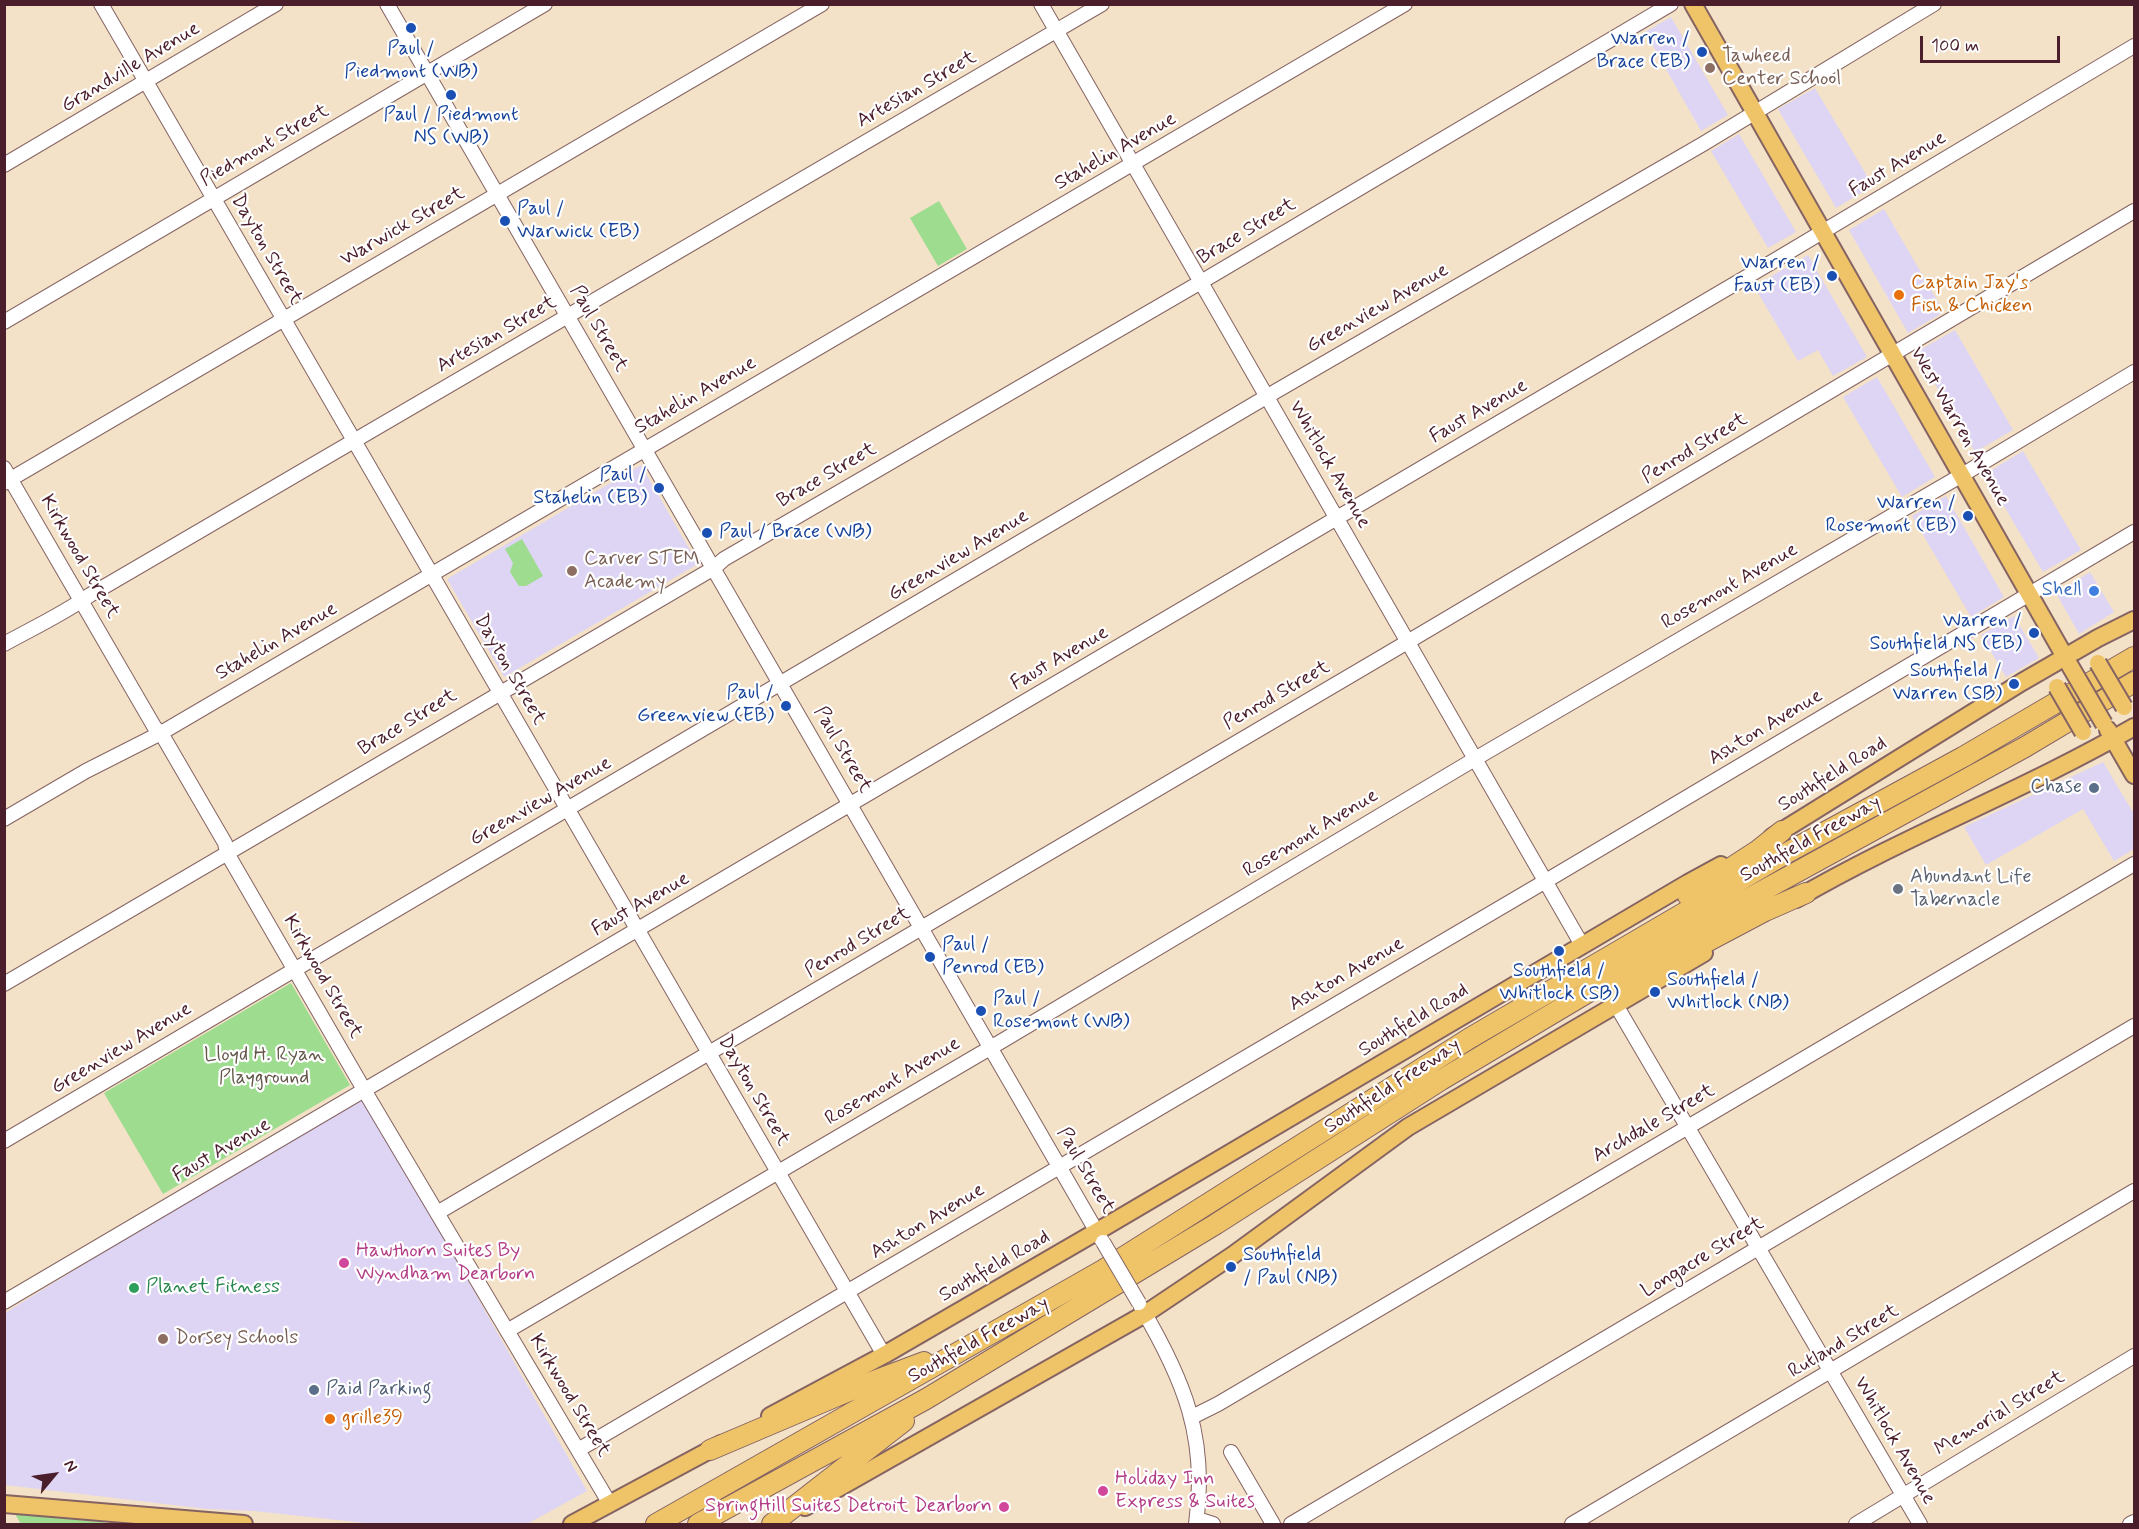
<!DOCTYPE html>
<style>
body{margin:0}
#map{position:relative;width:2139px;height:1529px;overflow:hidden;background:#f3e2c7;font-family:Mynerve,sans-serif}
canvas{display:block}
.frame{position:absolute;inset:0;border:6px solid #4a1f2b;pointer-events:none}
.north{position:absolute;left:24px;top:1445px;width:60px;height:60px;-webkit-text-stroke:4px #fff;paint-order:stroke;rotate:61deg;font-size:16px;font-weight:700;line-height:24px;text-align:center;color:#4a1f2b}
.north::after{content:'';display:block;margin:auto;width:21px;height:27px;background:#4a1f2b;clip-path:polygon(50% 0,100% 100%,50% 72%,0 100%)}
.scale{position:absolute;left:1920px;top:36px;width:140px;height:27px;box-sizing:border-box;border:3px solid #4a1f2b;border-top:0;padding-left:8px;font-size:18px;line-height:21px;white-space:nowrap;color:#4a1f2b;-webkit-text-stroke:4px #fff;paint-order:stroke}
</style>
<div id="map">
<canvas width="2139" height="1529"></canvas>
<div class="frame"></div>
<div class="north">N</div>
<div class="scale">100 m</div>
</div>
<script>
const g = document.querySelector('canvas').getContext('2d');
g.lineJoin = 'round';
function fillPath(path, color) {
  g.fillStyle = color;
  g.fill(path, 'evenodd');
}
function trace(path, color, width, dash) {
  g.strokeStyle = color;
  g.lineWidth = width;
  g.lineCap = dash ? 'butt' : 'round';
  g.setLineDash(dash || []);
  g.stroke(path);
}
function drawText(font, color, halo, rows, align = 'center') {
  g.font = font + ' Mynerve,sans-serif';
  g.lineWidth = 4.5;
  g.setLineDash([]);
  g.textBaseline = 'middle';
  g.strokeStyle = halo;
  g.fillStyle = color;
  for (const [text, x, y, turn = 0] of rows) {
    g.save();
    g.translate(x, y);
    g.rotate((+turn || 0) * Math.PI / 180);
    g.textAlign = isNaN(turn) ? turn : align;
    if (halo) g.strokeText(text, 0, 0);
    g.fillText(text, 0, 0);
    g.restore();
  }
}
fillPath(new Path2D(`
 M1671 17 1728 115 1701 131 1645 32Z
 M1815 88 1873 186 1836 208 1778 109Z
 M1739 134 1796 232 1768 248 1711 151Z
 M1884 209 1944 312 1908 333 1849 230Z
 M1808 255 1867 357 1833 376 1818 350 1798 361 1754 286Z
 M1955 330 2013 430 1975 452 1916 352Z
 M1877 377 1935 477 1902 497 1843 397Z
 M2023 451 2081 550 2043 572 1985 474Z
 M641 465 698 564 504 677 447 579Z
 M1946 496 2004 597 1971 617 1912 516Z
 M2090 572 2114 612 2079 634 2056 593Z
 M2014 616 2039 658 2006 677 1981 635Z
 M2103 762 2134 814V849L2114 861 2083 809 1986 865 1964 827Z
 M361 1101 367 1102 587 1491 527 1524H375L254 1511 207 1509 5 1485V1313L173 1209Z`), '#ded5f5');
fillPath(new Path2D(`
 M939 201 967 249 938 266 910 218Z
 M522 539 543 576 526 586H519L510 572 513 563 505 549Z
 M291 983 350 1085 163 1194 104 1093Z
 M15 1514 111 1523 188 1524H21Z`), '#9edc90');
const minor = new Path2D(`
 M101 4 884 1355
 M387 4 1101 1239
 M1041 4 1582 945
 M4 165 276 4
 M4 322 545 4
 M4 468 155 728 161 733 225 843 227 853 370 1100 610 1504
 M4 483 822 4
 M4 644C33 628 63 614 90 595L1102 4
 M4 819 86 771 161 733 1405 4
 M4 984 714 568 724 559 1201 282 1671 4
 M1616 1005 1920 1524
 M4 1141 1278 390 1703 144 1934 4
 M437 1213 1399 647 2134 211
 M4 1302 1772 262 2134 46
 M1141 1307C1184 1380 1208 1438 1196 1524
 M507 1331 1002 1041 1485 753 1962 475 2134 372
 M1192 1417 1218 1404 2134 864
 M578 1450 1556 875 2134 532
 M1231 1452 1273 1524
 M1197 1519 1213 1524
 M1291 1524 2134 1026
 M1572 1524 2134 1191
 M1856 1524 2134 1356
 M2130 1524 2134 1522`);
const major = new Path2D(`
 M1693 4 2069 664
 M2108 730 2134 775
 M1772 837 2022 682 2098 638 2134 620
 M1796 899C1906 835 2025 790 2134 727
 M770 1416 884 1355 1108 1225 1688 883 1721 865
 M4 1504 244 1524
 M805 1507 1145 1314 1233 1255 1408 1127 1704 953
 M572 1524 721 1444`);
const highway = new Path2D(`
 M1688 896 1757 851 1782 831
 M1610 993 1765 911 1806 893
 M710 1450 863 1385 924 1362
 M656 1524 1103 1270 1470 1038 1783 855 1963 757 2134 657
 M698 1524 926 1399 1216 1224 1441 1080 1617 975 1722 913 2025 747 2134 682
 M772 1524 904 1421`);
trace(minor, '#856362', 16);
trace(major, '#856362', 20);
trace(highway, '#856362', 22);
trace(minor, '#fff', 14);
trace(major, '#efc469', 16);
trace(highway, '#efc469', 20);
const minorBridge = new Path2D(`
 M1103 1242 1139 1303`);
const majorBridge = new Path2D(`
 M2098 663 2124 707
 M2069 664 2104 724
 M2057 687 2083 732`);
trace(minorBridge, '#856362', 16, []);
trace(majorBridge, '#856362', 20, []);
trace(minorBridge, '#fff', 14);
trace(majorBridge, '#efc469', 16);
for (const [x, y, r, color] of [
 [411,28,6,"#1a4fb4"],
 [1702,52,6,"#1a4fb4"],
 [1710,68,6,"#8d6e63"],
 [451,95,6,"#1a4fb4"],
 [505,221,6,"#1a4fb4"],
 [1832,276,6,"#1a4fb4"],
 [1899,295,6,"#e8710a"],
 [659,488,6,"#1a4fb4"],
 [1968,516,6,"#1a4fb4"],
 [707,533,6,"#1a4fb4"],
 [572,571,6,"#8d6e63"],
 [2094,591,6,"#3f7fe0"],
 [2034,633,6,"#1a4fb4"],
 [2014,684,6,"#1a4fb4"],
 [786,706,6,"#1a4fb4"],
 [2094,788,6,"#5c6f8a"],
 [1898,889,6,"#6b7280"],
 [1559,951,6,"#1a4fb4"],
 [930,957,6,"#1a4fb4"],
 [1655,992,6,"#1a4fb4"],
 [981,1011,6,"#1a4fb4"],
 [344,1263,6,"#d1479c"],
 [1231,1267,6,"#1a4fb4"],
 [134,1288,6,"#2e9e5b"],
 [163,1339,6,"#8d6e63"],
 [314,1390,6,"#5c6f8a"],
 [330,1419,6,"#e8710a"],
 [1103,1491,6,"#d1479c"],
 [1004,1507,6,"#d1479c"]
]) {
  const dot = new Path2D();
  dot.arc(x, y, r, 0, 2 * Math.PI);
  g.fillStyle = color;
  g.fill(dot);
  trace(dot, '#fff', 2);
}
drawText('20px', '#164399', '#fff', [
 ["Warren /",1690,40],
 ["Brace (EB)",1690,63],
 ["Paul /",411,50,"center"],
 ["Piedmont (WB)",411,73,"center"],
 ["Paul / Piedmont",451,116,"center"],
 ["NS (WB)",451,139,"center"],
 ["Paul /",517,210,"left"],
 ["Warwick (EB)",517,233,"left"],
 ["Warren /",1820,264],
 ["Faust (EB)",1820,287],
 ["Paul /",647,476],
 ["Stahelin (EB)",647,499],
 ["Warren /",1956,504],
 ["Rosemont (EB)",1956,527],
 ["Paul / Brace (WB)",719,533,"left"],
 ["Warren /",2022,622],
 ["Southfield NS (EB)",2022,645],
 ["Southfield /",2002,672],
 ["Warren (SB)",2002,695],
 ["Paul /",774,694],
 ["Greenview (EB)",774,717],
 ["Paul /",942,946,"left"],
 ["Penrod (EB)",942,969,"left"],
 ["Southfield /",1559,972,"center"],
 ["Whitlock (SB)",1559,995,"center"],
 ["Southfield /",1667,981,"left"],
 ["Whitlock (NB)",1667,1004,"left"],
 ["Paul /",993,1000,"left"],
 ["Rosemont (WB)",993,1023,"left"],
 ["Southfield",1243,1256,"left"],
 ["/ Paul (NB)",1243,1279,"left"]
], 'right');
drawText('20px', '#785e54', '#fff', [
 ["Tawheed",1722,57],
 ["Center School",1722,80],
 ["Carver STEM",584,560],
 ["Academy",584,583],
 ["Dorsey Schools",175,1339]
], 'left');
drawText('20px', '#4a1f2b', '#fff', [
 ["Grandville Avenue",131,68,-31],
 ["Artesian Street",917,90,-30],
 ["Piedmont Street",265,146,-30],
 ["Stahelin Avenue",1116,152,-30],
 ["Faust Avenue",1898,165,-31],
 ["Warwick Street",403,227,-30],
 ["Brace Street",1247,232,-31],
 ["Dayton Street",266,250,60],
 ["Greenview Avenue",1378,309,-30],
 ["Paul Street",598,329,60],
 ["Artesian Street",497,335,-30],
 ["Stahelin Avenue",696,396,-30],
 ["Faust Avenue",1479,412,-30],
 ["West Warren Avenue",1959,427,60],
 ["Penrod Street",1695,449,-31],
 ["Whitlock Avenue",1329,465,60],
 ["Brace Street",827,476,-30],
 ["Greenview Avenue",959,556,-31],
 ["Kirkwood Street",79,557,60],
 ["Rosemont Avenue",1730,587,-30],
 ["Stahelin Avenue",277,642,-30],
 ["Faust Avenue",1060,659,-30],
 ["Dayton Street",509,670,60],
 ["Penrod Street",1277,696,-30],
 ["Brace Street",408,723,-31],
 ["Ashton Avenue",1766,728,-31],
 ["Paul Street",842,750,60],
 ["Southfield Road",1833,775,-32],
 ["Greenview Avenue",541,802,-30],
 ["Rosemont Avenue",1311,834,-31],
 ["Southfield Freeway",1811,840,-29],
 ["Faust Avenue",641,905,-30],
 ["Penrod Street",858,943,-31],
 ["Ashton Avenue",1347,975,-30],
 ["Kirkwood Street",322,977,60],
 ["Southfield Road",1414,1021,-31],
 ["Greenview Avenue",122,1049,-31],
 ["Rosemont Avenue",893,1082,-31],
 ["Southfield Freeway",1393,1087,-33],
 ["Dayton Street",753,1091,60],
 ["Archdale Street",1654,1124,-30],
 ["Faust Avenue",222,1151,-30],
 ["Paul Street",1085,1171,60],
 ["Ashton Avenue",928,1222,-31],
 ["Longacre Street",1703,1258,-31],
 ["Southfield Road",995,1267,-30],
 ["Southfield Freeway",979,1341,-29],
 ["Rutland Street",1844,1342,-31],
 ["Kirkwood Street",569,1396,59],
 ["Memorial Street",2000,1414,-31],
 ["Whitlock Avenue",1894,1441,60]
]);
drawText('20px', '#c56008', '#fff', [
 ["Captain Jay's",1911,284],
 ["Fish & Chicken",1911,307],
 ["grille39",342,1419]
], 'left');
drawText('20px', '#366cbe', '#fff', [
 ["Shell",2082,591]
], 'right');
drawText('20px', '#4e5e75', '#fff', [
 ["Chase",2082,788],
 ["Paid Parking",326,1390,"left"]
], 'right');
drawText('20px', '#5b616d', '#fff', [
 ["Abundant Life",1910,878],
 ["Tabernacle",1910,901]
], 'left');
drawText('20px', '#635849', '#fff', [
 ["Lloyd H. Ryan",264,1056],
 ["Playground",264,1079]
]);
drawText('20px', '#b23c85', '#fff', [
 ["Hawthorn Suites By",356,1252],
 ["Wyndham Dearborn",356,1275],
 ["Holiday Inn",1115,1480],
 ["Express & Suites",1115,1503],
 ["SpringHill Suites Detroit Dearborn",992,1507,"right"]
], 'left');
drawText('20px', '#27864d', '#fff', [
 ["Planet Fitness",146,1288]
], 'left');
</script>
